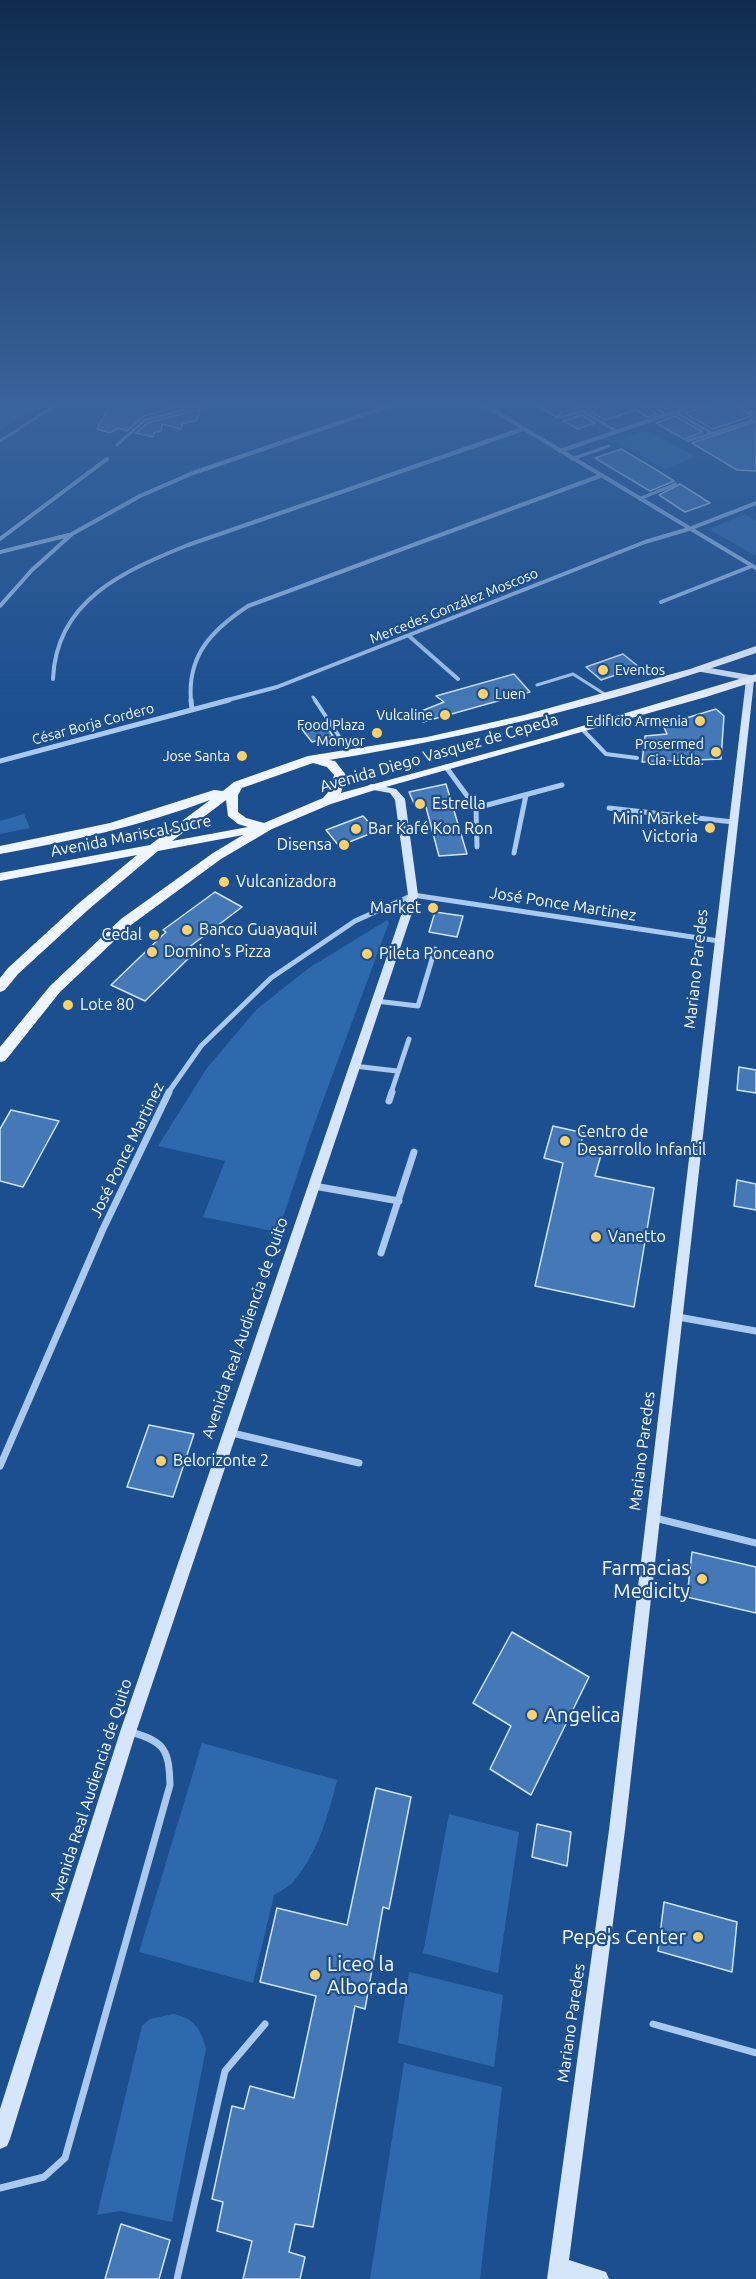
<!DOCTYPE html>
<meta charset="utf-8">
<style>
body{margin:0}
canvas{display:block;background:#1b4f8f}
</style>
<canvas width="756" height="2279"></canvas>
<script>
const g = document.querySelector('canvas').getContext('2d');
g.lineJoin = 'round';
function fillPath(path, color) {
  g.fillStyle = color;
  g.fill(path, 'evenodd');
}
function trace(path, color, width, dash) {
  g.strokeStyle = color;
  g.lineWidth = width;
  g.lineCap = dash ? 'butt' : 'round';
  g.setLineDash(dash || []);
  g.stroke(path);
}
function drawText(font, color, halo, rows, align = 'center') {
  g.font = font + ' Ubuntu,sans-serif';
  g.lineWidth = 4.5;
  g.setLineDash([]);
  g.textBaseline = 'middle';
  g.strokeStyle = halo;
  g.fillStyle = color;
  for (const [text, x, y, turn = 0] of rows) {
    g.save();
    g.translate(x, y);
    g.rotate((+turn || 0) * Math.PI / 180);
    g.textAlign = isNaN(turn) ? turn : align;
    if (halo) g.strokeText(text, 0, 0);
    g.fillText(text, 0, 0);
    g.restore();
  }
}
fillPath(new Path2D(`
 M0 401H47L0 431Z
 M646 430 696 457 664 469 614 441Z
 M745 514 756 521V556L709 529Z
 M24 814 30 828 0 834V821Z
 M387 920 389 922 311 1133 278 1232 203 1217 225 1161 158 1146 207 1068 257 1009 309 968Z
 M202 1743 337 1780C329 1814 317 1854 294 1881 289 1887 280 1891 274 1895L253 1983 139 1952Z
 M449 1814 519 1832 498 1973 423 1953Z
 M409 1972 503 1995 494 2067 398 2043Z
 M173 2014C194 2018 201 2029 206 2049L172 2222 120 2211 97 2215 142 2026 150 2019Z
 M404 2063 502 2087 480 2279H370Z`), '#2e69ad');
const building = new Path2D(`
 M112 401H202L144 416 127 431 118 428 110 433 97 429Z
 M529 401H640L657 414 647 417 636 410 605 420 591 412 597 408 594 403 561 413 558 418Z
 M651 401H694L667 410Z
 M711 401H728L756 418V471L737 470 692 443 754 422 750 417 713 429 684 413 708 405Z
 M200 409 197 420 182 424 181 429 162 424 161 431 154 433 153 437 136 433 147 423Z
 M582 415 595 423 578 429 563 421Z
 M675 416 703 432 684 439 656 423Z
 M621 449 655 469 674 481 650 491 595 458Z
 M680 484 710 503 685 512 659 495Z
 M623 654 639 667 601 680 586 667Z
 M514 674 530 692 423 722 419 712 444 702 436 696Z
 M716 709 724 716 721 759 642 762 645 736 667 734 663 725Z
 M323 722 333 736 312 742 301 728Z
 M446 784 467 854 439 856 426 807 416 808 409 792Z
 M363 816 377 831 339 846 326 830Z
 M215 892 242 907 188 948 195 952 145 1001 111 985 166 932 163 930Z
 M435 912 463 916 457 937 429 932Z
 M739 1067 756 1070V1093L737 1090Z
 M11 1110 59 1121 23 1187 0 1181V1129Z
 M553 1126 584 1133 579 1149 601 1155 595 1176 654 1188 634 1307 535 1286 563 1163 544 1158Z
 M737 1180 756 1184V1210L734 1206Z
 M149 1425 194 1434 173 1497 127 1487Z
 M692 1552 756 1567V1613L687 1597Z
 M512 1632 589 1677 531 1795 490 1769 511 1726 473 1703Z
 M376 1788 411 1797 389 1909 383 1907 365 2009 355 2006 313 2227 295 2224 289 2252 305 2257 300 2279H243L252 2241 217 2231 223 2202 212 2199 232 2106 244 2109 250 2086 294 2098 316 1996 260 1982 277 1908 347 1925Z
 M537 1824 571 1832 567 1866 532 1857Z
 M664 1902 737 1922 732 1972 658 1951Z
 M121 2224 170 2240 159 2279H105Z`);
fillPath(building, '#4478b7');
trace(building, '#cfe3fa', 1.5);
trace(new Path2D(`
 M644 401 667 415
 M732 401 756 414
 M582 411 594 407
 M675 412 712 433
 M562 417 582 411 616 431
 M0 441 62 401
 M687 441 751 421
 M117 445 145 420 217 401
 M572 459 609 446
 M639 499 676 484
 M537 685 573 674 606 695
 M313 697 316 701`), '#a9c9ee', 3);
trace(new Path2D(`
 M315 700 350 753
 M583 730 606 754 637 758`), '#a9c9ee', 4);
trace(new Path2D(`
 M653 2024 756 2053
 M0 2188 44 2177 65 2158 170 1785C169 1750 165 1741 130 1732
 M177 2279 225 2071 265 2024`), '#a9c9ee', 7);
trace(new Path2D(`
 M478 401 756 568
 M560 451 707 401
 M0 539 107 459
 M0 552 69 535
 M661 602 752 566
 M0 606 32 570 72 534 140 496 193 473 403 401
 M409 636 458 679
 M53 679C56 600 124 571 188 545L523 429
 M191 701C187 655 212 630 248 606L600 476
 M224 701 277 687 645 542 689 529 756 503`), '#a9c9ee', 4);
trace(new Path2D(`
 M191 700 192 710
 M0 761 229 700
 M446 767 476 808 477 847
 M476 808 562 785
 M609 808 733 822
 M514 853 526 795
 M376 1001 418 1006 435 949
 M354 1066 397 1071
 M168 1093 201 1046 271 978 355 921 413 895 719 941
 M391 1093 409 1039`), '#a9c9ee', 5);
trace(new Path2D(`
 M389 1101 392 1092
 M314 1186 399 1201
 M381 1253 414 1152
 M678 1317 756 1331
 M228 1432 359 1463
 M0 1466 103 1229 169 1092
 M655 1518 756 1543`), '#a9c9ee', 7);
fillPath(new Path2D(`
 M699 666 756 676V682L754 681 625 1830 569 2260 606 2272 609 2279H547L609 1830 746 680 696 671 695 669Z
 M371 784 396 789 405 799 418 895 136 1732 10 2139 7 2146 0 2149V2109L120 1732 408 895 395 800 390 793 368 789 366 787Z`), '#d6e6fa');
fillPath(new Path2D(`
 M756 646V653C617 702 474 736 329 760L335 761 346 775 341 793 539 739 756 674V681L706 697 375 790 331 804 272 829 221 859 131 925 60 992 5 1061 0 1062V1047L50 986 121 919 213 853 243 835 158 851 89 909 18 974 5 990 0 992V978L8 968 79 903 137 855 0 881V873L150 845 210 800C142 826 71 841 0 854V846L110 823 214 790 223 791 234 782 308 756 427 737 524 715 690 669ZM313 763 327 767 334 775 330 790 323 798 264 823 246 818 238 812V795L242 788ZM226 800 228 816 238 824 248 827 172 841Z`), '#f0f6ff');
const sky = g.createLinearGradient(0, 0, 0, 720);
sky.addColorStop(0, '#0f2b4f');
sky.addColorStop(0.56, '#39639b');
sky.addColorStop(1, '#39639b00');
g.fillStyle = sky;
g.fillRect(0, 0, 756, 720);
for (const [x, y, r, color] of [
 [603,670,6,"#ffd166"],
 [483,694,6,"#ffd166"],
 [445,715,6,"#ffd166"],
 [700,721,6,"#ffd166"],
 [377,733,6,"#ffd166"],
 [716,752,6,"#ffd166"],
 [242,756,6,"#ffd166"],
 [420,804,6,"#ffd166"],
 [710,828,6,"#ffd166"],
 [356,829,6,"#ffd166"],
 [344,845,6,"#ffd166"],
 [224,882,6,"#ffd166"],
 [433,908,6,"#ffd166"],
 [187,930,6,"#ffd166"],
 [154,935,6,"#ffd166"],
 [152,952,6,"#ffd166"],
 [367,954,6,"#ffd166"],
 [68,1005,6,"#ffd166"],
 [565,1141,6,"#ffd166"],
 [596,1237,6,"#ffd166"],
 [161,1461,6,"#ffd166"],
 [702,1579,6,"#ffd166"],
 [532,1715,6,"#ffd166"],
 [698,1937,6,"#ffd166"],
 [315,1975,6,"#ffd166"]
]) {
  const dot = new Path2D();
  dot.arc(x, y, r, 0, 2 * Math.PI);
  g.fillStyle = color;
  g.fill(dot);
  trace(dot, '#1b4f8f', 2);
}
drawText('14px', '#fff', '#1b4f8f', [
 ["Mercedes González Moscoso",454,606,-22],
 ["César Borja Cordero",93,724,-15]
]);
drawText('14px', '#fff', '#1b4f8f', [
 ["Eventos",615,670,"left"],
 ["Luen",495,694,"left"],
 ["Vulcaline",433,715],
 ["Edificio Armenia",688,721],
 ["Food Plaza",365,725],
 ["Monyor",365,741],
 ["Prosermed",704,744],
 ["Cia. Ltda.",704,760],
 ["Jose Santa",230,756]
], 'right');
drawText('16px', '#fff', '#1b4f8f', [
 ["Avenida Diego Vasquez de Cepeda",439,753,-16],
 ["Avenida Mariscal Sucre",131,836,-11],
 ["José Ponce Martinez",563,904,9],
 ["Mariano Paredes",696,969,-84],
 ["José Ponce Martinez",127,1150,-64],
 ["Avenida Real Audiencia de Quito",245,1328,-71],
 ["Mariano Paredes",642,1451,-83],
 ["Avenida Real Audiencia de Quito",91,1790,-72],
 ["Mariano Paredes",571,2023,-82]
]);
drawText('16px', '#fff', '#1b4f8f', [
 ["Estrella",432,804],
 ["Mini Market",698,819,"right"],
 ["Victoria",698,837,"right"],
 ["Bar Kafé Kon Ron",368,829],
 ["Disensa",332,845,"right"],
 ["Vulcanizadora",236,882],
 ["Market",421,908,"right"],
 ["Banco Guayaquil",199,930],
 ["Cedal",142,935,"right"],
 ["Domino's Pizza",164,952],
 ["Pileta Ponceano",379,954],
 ["Lote 80",80,1005],
 ["Centro de",577,1132],
 ["Desarrollo Infantil",577,1150],
 ["Vanetto",608,1237],
 ["Belorizonte 2",173,1461]
], 'left');
drawText('20px', '#fff', '#1b4f8f', [
 ["Farmacias",690,1568],
 ["Medicity",690,1591],
 ["Angelica",544,1715,"left"],
 ["Pepe's Center",686,1937],
 ["Liceo la",327,1964,"left"],
 ["Alborada",327,1987,"left"]
], 'right');
</script>
